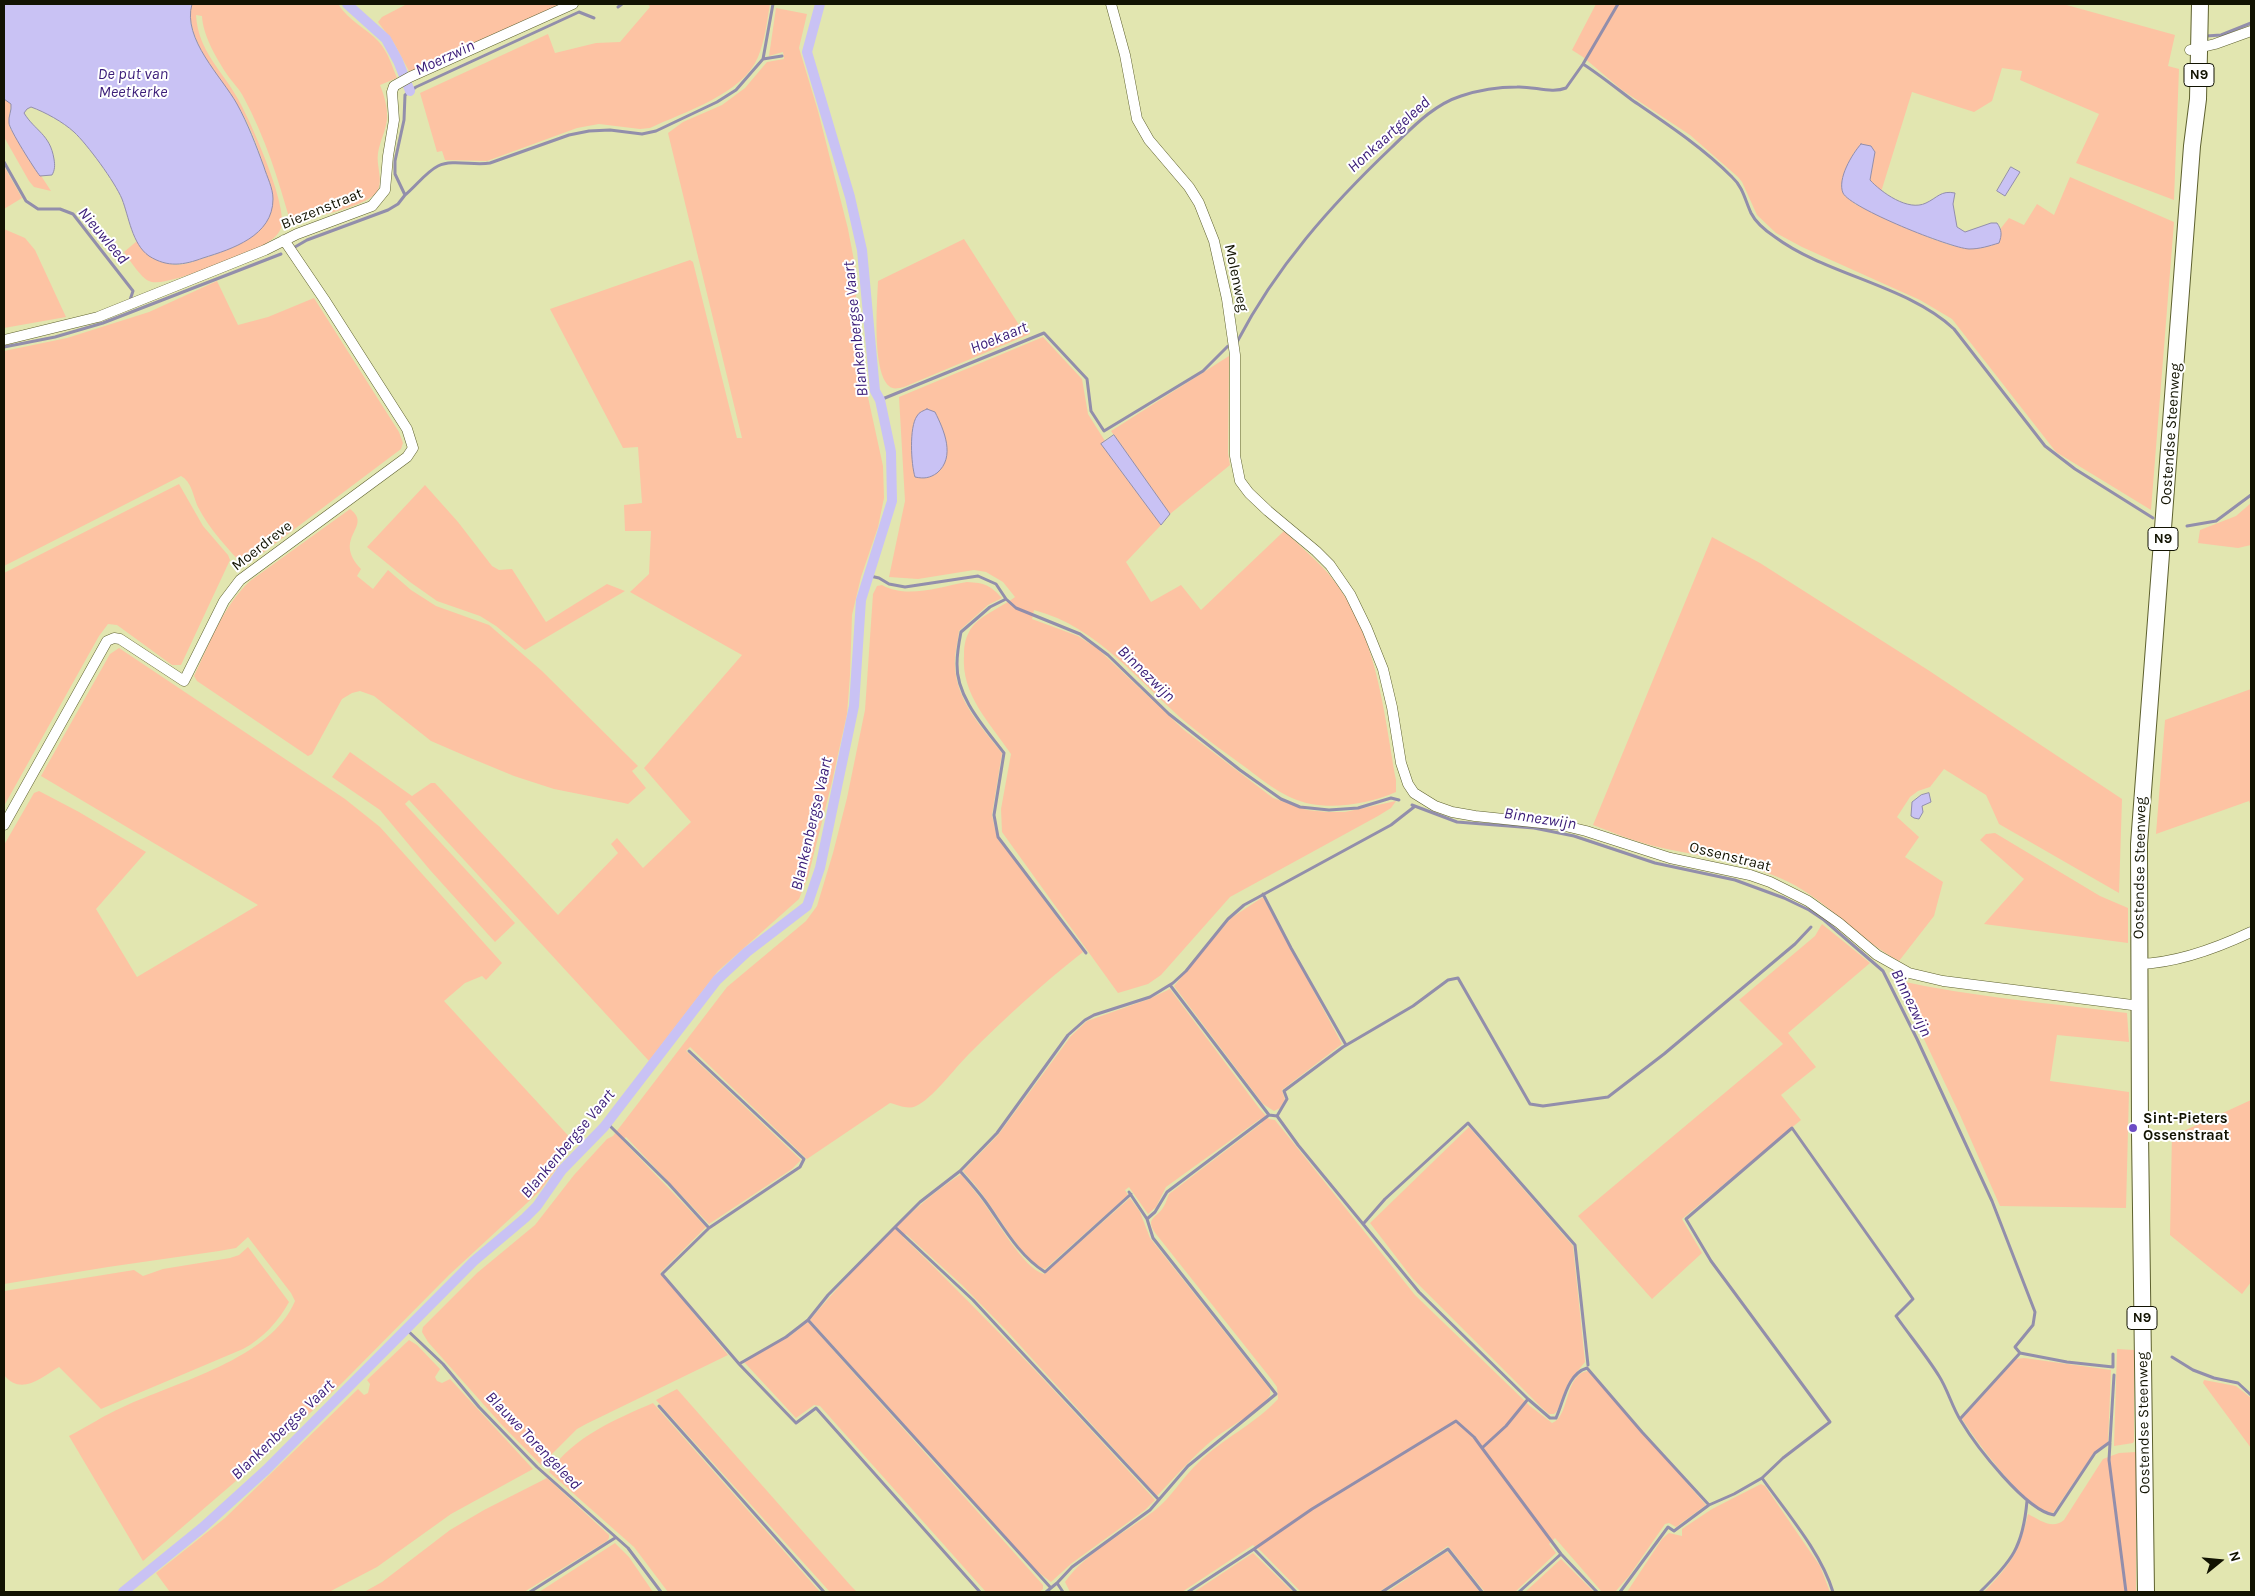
<!DOCTYPE html>
<style>
body{margin:0}
#map{position:relative;width:2255px;height:1596px;overflow:hidden;background:#e2e6b0;font-family:Karla,sans-serif}
canvas{display:block}
.frame{position:absolute;inset:0;border:5px solid #121302;pointer-events:none}
.north{position:absolute;left:2195px;top:1536px;width:50px;height:50px;-webkit-text-stroke:4px #fff;paint-order:stroke;rotate:73deg;font-size:14px;font-weight:700;line-height:20px;text-align:center;color:#121302}
.north::after{content:'';display:block;margin:auto;width:18px;height:22px;background:#121302;clip-path:polygon(50% 0,100% 100%,50% 72%,0 100%)}
</style>
<div id="map">
<canvas width="2255" height="1596"></canvas>
<div class="frame"></div>
<div class="north">N</div>
</div>
<script>
const g = document.querySelector('canvas').getContext('2d');
g.lineJoin = 'round';
function fillPath(path, color) {
  g.fillStyle = color;
  g.fill(path, 'evenodd');
}
function trace(path, color, width, dash) {
  g.strokeStyle = color;
  g.lineWidth = width;
  g.lineCap = dash ? 'butt' : 'round';
  g.setLineDash(dash || []);
  g.stroke(path);
}
function drawText(font, color, halo, rows, align = 'center') {
  g.font = font + ' Karla,sans-serif';
  g.lineWidth = 4;
  g.setLineDash([]);
  g.textBaseline = 'middle';
  g.strokeStyle = halo;
  g.fillStyle = color;
  for (const [text, x, y, turn = 0] of rows) {
    g.save();
    g.translate(x, y);
    g.rotate((+turn || 0) * Math.PI / 180);
    g.textAlign = isNaN(turn) ? turn : align;
    if (halo) g.strokeText(text, 0, 0);
    g.fillText(text, 0, 0);
    g.restore();
  }
}
fillPath(new Path2D(`
 M192 4H338C350 22 365 27 379 42 388 52 392 66 397 78L380 85C384 95 388 108 387 119 386 130 380 141 378 153 376 165 383 179 378 190 371 206 313 217 296 221H290C278 178 265 137 244 98 240 89 231 81 226 73 216 57 203 36 202 16L196 15C198 51 222 70 238 99 250 120 289 207 281 228 278 237 267 243 259 248 240 255 164 289 149 281 141 278 129 259 124 252L137 241C150 258 167 269 189 263 226 251 272 240 272 193 265 168 257 143 246 120 230 88 182 41 192 4Z
 M407 4H563L410 73 394 43 378 22 382 17Z
 M648 4H770C767 21 765 41 758 57 743 94 684 112 650 128L640 129 599 124 577 128 487 161 445 160 442 151 437 152 420 93 548 34 555 53 596 43 620 42 650 7Z
 M1596 4H2063L2175 35 2168 66 2179 69 2174 200 2076 163 2099 114 2020 80 2022 71 2002 68 1992 101 1974 112 1912 92 1881 192 1870 180 1873 165 1855 151 1841 186 1855 204 1930 238 1953 246 2001 237V228L2009 218 2024 225 2037 204 2054 215 2070 177 2174 222 2151 510 2056 452 1952 319 1920 300 1802 247 1776 233 1757 215 1742 182 1738 177 1690 135 1622 90 1583 57 1572 50Z
 M776 8 807 14 799 48 818 111 848 229 856 271V342L883 466 884 498 878 527 861 577 852 615 850 675 847 714 831 786 808 877 799 899 718 971 649 1061 409 800 405 804 515 923 495 942 430 870 380 810 332 777 350 752 412 796 431 783H435L558 915 618 853 611 844 617 838 643 868 691 822 644 768 742 655 630 592 649 574 651 531H625L624 505 642 503 638 447 623 448 550 309 690 260 693 262 737 438H742L668 133 683 122 722 105 745 88 767 62 784 59 783 52 769 56Z
 M4 99 11 104 9 119 10 128 51 191 34 187 29 181 4 137Z
 M4 166 22 198 4 209Z
 M4 229 25 238 35 250 66 317 4 328Z
 M964 239 1021 328 1025 326 1030 334 904 387C899 388 893 390 889 386 872 371 877 304 878 281Z
 M217 281 238 325 268 317 314 298 399 432 403 443 401 449 244 567C228 548 209 529 198 507 193 496 192 482 181 476L4 566V351L67 338 149 312Z
 M1043 337 1082 379 1088 414 1105 441 1101 444 1161 525 1126 562 1151 602 1181 585 1201 610 1284 531C1298 544 1313 557 1326 571 1377 629 1383 708 1396 780V792C1371 803 1338 809 1311 804 1285 799 1265 782 1245 767 1226 753 1206 739 1188 724 1139 683 1099 627 1034 610L1032 619 1078 636 1098 649 1184 730 1273 798 1307 810 1327 812H1345L1396 801 1391 808 1378 816 1230 897 1161 975 1148 984 1118 993 1002 832 1001 809 1011 754C990 723 961 695 964 655 964 647 965 639 969 632 977 616 1001 608 1015 597L1003 582 986 572 974 570 918 579 889 577 905 501 899 397Z
 M1229 356 1228 453 1230 465 1170 514 1111 431Z
 M179 484 203 526 228 555 230 560 181 665H172L117 625 108 624 99 636 4 806V573Z
 M425 485 458 522 492 566 499 570 512 569 546 622 607 584 625 591 525 650 496 626 480 616 437 601 410 582 367 547Z
 M2251 503V545L2238 548 2198 543 2200 530 2236 516Z
 M350 509C374 527 331 537 361 569L357 576 373 589 388 570 411 590 436 606 489 625 542 671 638 766 632 771 646 788 628 804 624 803 554 789 514 776 468 757 431 741 374 696 360 691 352 693 342 699 312 754 308 756 197 681 194 676C210 643 223 606 250 581Z
 M1712 537 1760 563 1928 670 2122 799 2119 893 1999 824 1986 795 1944 769 1930 787 1918 791 1910 797 1897 817 1919 837 1905 857 1943 882 1934 916 1899 961C1856 938 1825 897 1780 878 1742 861 1698 856 1658 847 1636 842 1614 833 1593 825Z
 M967 582C985 583 990 585 1002 598L988 605 959 631C958 642 954 655 955 666 956 700 982 728 1002 753L992 815 997 838 1083 952C1042 984 1004 1019 968 1055 955 1068 931 1100 916 1106 908 1110 898 1105 890 1103L807 1159 690 1047 686 1051 801 1160 792 1169 709 1224 626 1137 622 1140 706 1227 660 1273 728 1355 586 1424 577 1429 541 1465 501 1424 428 1342 422 1332 423 1327 477 1273 535 1225 574 1175 607 1139 613 1136 727 987 806 921 817 906 833 853 847 798 865 710 873 594 877 586 882 585C907 599 939 587 967 582Z
 M119 648 345 799 380 827 502 963 486 980 482 976 465 983 444 1001 575 1143 540 1191 449 1275 342 1383 258 1462 143 1561 69 1436C87 1427 104 1415 123 1407 176 1382 271 1359 295 1301L291 1293 248 1237 236 1248 219 1251 108 1267 4 1284V845L34 793 39 791 79 812 146 852 96 909 137 977 258 905 41 776 110 654Z
 M2251 689V806L2249 801 2156 834 2165 720Z
 M1995 833 2100 896 2128 908V943L1984 924 2024 879 1980 840 1986 834Z
 M1263 897 1342 1044 1282 1090 1285 1100 1280 1108 1274 1111 1263 1104 1174 986 1231 918Z
 M1822 924 1870 963 1788 1033 1816 1067 1781 1095 1801 1120 1682 1219 1702 1253 1652 1299 1578 1216 1783 1044 1739 1000 1815 936Z
 M1896 980C1972 997 2050 1003 2127 1013L2129 1042 2057 1035 2050 1081 2129 1092 2126 1208 2000 1206 1960 1115Z
 M1170 989 1259 1108 1269 1119 1275 1120 1415 1295 1530 1406 1552 1423C1570 1417 1564 1374 1588 1371L1706 1505 1676 1527 1669 1523 1665 1524 1629 1576 1615 1592H1602L1555 1538 1549 1544 1556 1553 1515 1592H1485L1448 1546 1379 1592H1301L1261 1551 1253 1545 1182 1592H1070L1065 1582C1085 1553 1126 1532 1154 1511 1171 1498 1182 1478 1198 1463 1222 1439 1255 1424 1278 1399L1277 1387 1272 1380 1156 1234C1144 1217 1157 1219 1164 1206 1166 1203 1167 1198 1169 1194L1262 1123 1260 1119 1166 1187 1156 1207 1148 1214 1129 1187 1125 1190 1128 1195 1045 1269C1025 1263 998 1215 985 1198 979 1189 971 1180 963 1171L998 1135 1071 1036 1087 1021 1149 999Z
 M2251 1100V1282L2242 1294 2170 1235 2172 1134H2177Z
 M1469 1127 1573 1246 1585 1362 1568 1383 1557 1411 1554 1414H1549L1542 1408 1413 1279 1370 1223Z
 M961 1174C967 1182 974 1190 980 1198 994 1215 1023 1269 1044 1274L1130 1198 1140 1212 1150 1238 1269 1388C1271 1392 1271 1395 1268 1398 1253 1415 1232 1425 1215 1438 1193 1456 1176 1476 1157 1496L1007 1331 962 1285 906 1234 903 1237C991 1321 1073 1410 1155 1500L1145 1510 1072 1563 1051 1582 1037 1571 810 1320C854 1269 905 1211 961 1174Z
 M248 1247 289 1302C279 1321 262 1339 243 1349L101 1409 59 1367C41 1378 21 1396 4 1375V1291L134 1270 143 1276 163 1269 230 1258 239 1255Z
 M808 1322 1043 1585V1589L1039 1592H986L820 1406 814 1405 796 1418 744 1362 790 1336Z
 M409 1340 417 1345 440 1369 435 1377 437 1381 442 1383 450 1379 533 1469 451 1514 377 1567 329 1592H170L156 1573 225 1518 358 1389 364 1395 368 1393 370 1384 367 1380Z
 M2117 1349 2134 1350V1441L2133 1443 2114 1446Z
 M2024 1358 2111 1370 2108 1442 2093 1454 2053 1513C2025 1509 1978 1443 1962 1419L2016 1359Z
 M2204 1380 2236 1386 2251 1398V1448L2203 1383Z
 M677 1389 851 1586 857 1592H830L656 1400Z
 M653 1403 820 1592H668L634 1547 549 1472C575 1436 614 1420 653 1403Z
 M2136 1452V1592H1984C2011 1564 2019 1553 2028 1514 2040 1520 2052 1530 2064 1520L2103 1459 2119 1453Z
 M547 1478 609 1535V1538L607 1541 524 1592H364L382 1582 450 1530 484 1510Z
 M1761 1484 1765 1486 1820 1566 1830 1592H1627L1662 1539 1669 1533 1682 1536V1529L1712 1509Z
 M615 1543 629 1557 653 1592H539Z
 M1448 1552 1480 1592H1387L1445 1553Z
 M1253 1553 1293 1592H1194Z
 M1561 1559 1594 1592H1525Z`), '#fdc3a3');
const water = new Path2D(`
 M4 4H192C182 39 222 77 237 104 248 124 256 145 264 167 267 177 273 188 273 199 273 236 232 249 203 258 184 265 168 268 149 256 132 244 129 217 122 199 115 182 87 144 74 132 63 122 45 112 31 107L27 109 24 113C35 131 50 134 54 159 55 165 55 170 52 175L40 176C35 170 9 129 9 123 8 116 12 111 11 104L4 99Z
 M1861 144 1871 146 1875 152 1870 180C1881 192 1908 212 1926 203 1937 198 1941 190 1955 193L1953 204 1957 227 1965 232 1991 223H1997C2002 230 2002 235 1999 243 1989 246 1980 249 1969 249 1950 248 1850 208 1843 193 1837 179 1852 154 1861 144Z
 M2011 167 2020 172 2005 196 1997 191Z
 M927 409 935 412C944 430 956 457 937 473 930 478 924 479 915 477 911 464 909 427 917 416 919 412 923 411 927 409Z
 M1114 435 1170 514 1161 525 1101 444Z
 M1929 793 1931 802 1922 806 1923 812 1919 819 1914 818 1911 816 1912 802 1921 795Z`);
fillPath(water, '#c9c2f4');
trace(water, '#928eab', 1);
trace(new Path2D(`
 M618 7 622 4
 M2206 36 2221 35 2251 23
 M763 59 782 56
 M1583 64C1600 75 1616 88 1632 100 1667 124 1702 147 1732 177 1743 187 1745 200 1751 213 1756 223 1766 231 1775 237 1826 275 1907 285 1954 329L2045 446 2075 469 2153 518
 M4 162 26 201 38 209H60L73 214 133 291 130 300
 M405 195C416 186 426 172 438 166 453 159 474 166 490 163L569 135 589 131 610 130 642 134 656 131 717 102 736 90 763 59 773 4
 M295 247 307 240 388 210 398 204 405 195 395 174V161L404 120 405 95 416 87 579 12 594 18
 M1237 342C1276 267 1331 205 1392 147 1413 127 1433 105 1461 96 1479 90 1499 87 1517 87 1533 86 1552 94 1566 88L1583 64 1618 4
 M4 347 55 337 103 323 281 254
 M880 400 1044 333 1087 379 1091 411 1104 431 1203 371 1228 346
 M2187 526 2216 521 2251 495
 M870 576 879 578 889 584 905 587 978 576 996 584 1006 599 1016 608 1080 634 1108 655 1169 714 1240 770 1281 799 1300 807 1329 810 1358 808 1391 798 1399 800
 M1006 599 990 607 961 632C959 642 957 653 957 664 956 697 985 728 1004 753L994 815 998 837 1086 953
 M1412 805 1457 822 1534 828 1574 836 1655 863 1735 880 1784 898 1809 910 1824 920 1883 971 1917 1039 1992 1201 2035 1312 2033 1325 2015 1347 2020 1353 2067 1362 2113 1367V1354
 M1263 894 1291 948 1346 1045
 M689 1051 804 1159 800 1167 709 1228
 M1269 1115 1277 1116 1298 1145 1419 1292 1528 1399 1550 1418H1556C1564 1401 1567 1374 1587 1368L1642 1432 1709 1505 1674 1531 1668 1527 1620 1592
 M1277 1116 1287 1099 1284 1091 1343 1047 1413 1006 1448 980 1458 978 1530 1104 1543 1106 1608 1097 1664 1054 1795 944 1811 927
 M607 1123 669 1184 709 1228 662 1274 740 1365 796 1423 816 1408 980 1592
 M1131 1194 1045 1272C1018 1255 1003 1226 985 1201 977 1190 968 1180 960 1171L997 1133 1068 1035 1085 1020 1094 1015 1150 997 1173 983 1186 971 1228 919 1244 905 1391 825 1414 807
 M1147 1219 1155 1212 1167 1192 1269 1115 1170 985
 M1364 1223 1385 1199 1468 1123 1575 1245 1588 1365
 M895 1227 920 1202 960 1171
 M808 1320 828 1295 895 1227 973 1300 1159 1500
 M406 1329 443 1364 479 1407 537 1467 628 1548 661 1592
 M2172 1357 2193 1370 2214 1378 2238 1383 2251 1395
 M739 1364 786 1337 808 1320 1051 1588
 M1528 1399 1506 1426 1482 1448 1561 1554 1597 1592
 M659 1406 824 1592
 M1960 1419 2020 1353
 M2110 1443 2109 1460 2126 1592
 M1762 1478C1786 1512 1821 1552 1833 1592
 M1709 1505 1734 1494 1762 1478 1783 1458 1830 1422 1711 1261 1686 1219 1792 1128 1913 1299 1896 1316C1910 1336 1926 1355 1939 1376 1948 1390 1952 1407 1961 1421 1976 1446 2026 1511 2054 1515L2095 1453 2110 1442 2114 1375
 M1254 1549 1312 1509 1456 1421 1474 1437 1482 1448
 M1057 1583 1072 1567 1150 1510 1188 1466 1276 1394 1153 1238 1147 1219 1129 1192
 M530 1592 615 1538
 M1046 1592 1057 1583 1063 1592
 M1188 1592 1254 1549 1296 1592
 M1382 1592 1448 1549 1482 1592
 M1519 1592 1561 1554
 M1980 1592C2012 1561 2023 1547 2027 1501`), '#928eab', 3);
trace(new Path2D(`
 M347 4 386 39 398 61 410 91
 M123 1592 202 1528 266 1470 474 1261 525 1218 537 1206 562 1170 604 1127 717 980 747 952 807 906 820 868 854 706 861 600 892 501 891 452 880 400 875 391 862 250 850 197 807 52 820 4`), '#c9c2f4', 10);
const minor = new Path2D(`
 M1111 4 1125 55 1137 119 1149 140 1189 187 1199 203 1214 241 1227 299 1235 355V456L1240 481 1249 493 1268 511 1316 551 1330 565 1350 594 1367 629 1383 669 1392 707 1401 763 1408 784 1414 793 1435 806 1452 812 1475 816 1561 825 1586 831 1670 858 1750 875 1770 882 1808 901 1839 923 1877 955 1909 973 1943 981 2140 1006
 M2190 50 2215 44 2251 31
 M4 340 98 317 265 250 297 234 372 206 385 190 388 156 394 120 392 92 394 86 410 77 573 4
 M4 825 107 641 114 638 120 639 184 681 224 601 240 580 407 457 413 448 407 429 324 299 284 240
 M2139 964C2177 963 2217 948 2251 932`);
const primary = new Path2D(`
 M2146 1592 2140 1133 2139 844 2192 146 2198 99 2200 4`);
trace(minor, '#5e612f', 11);
trace(primary, '#5e612f', 18);
trace(minor, '#fff', 10);
trace(primary, '#fff', 16);
for (const [x, y, r, color] of [
 [2133,1128,5,"#6c4cc5"]
]) {
  const dot = new Path2D();
  dot.arc(x, y, r, 0, 2 * Math.PI);
  g.fillStyle = color;
  g.fill(dot);
  trace(dot, '#fff', 2);
}
for (const [x, y, w] of [
 [2199,75,30],
 [2163,539,30],
 [2142,1318,30]
]) {
  const box = new Path2D();
  box.roundRect(x - w / 2, y - 11.5, w, 23, 4);
  g.fillStyle = '#fff';
  g.fill(box);
  trace(box, '#121302', 1);
}
drawText('bold 14px', '#121302', null, [
 ["N9",2199,75],
 ["N9",2163,539],
 ["N9",2142,1318]
]);
drawText('15px', '#121302', '#fff', [
 ["Biezenstraat",322,209,-22],
 ["Molenweg",1236,278,78],
 ["Oostendse Steenweg",2171,434,-86],
 ["Moerdreve",262,546,-38],
 ["Ossenstraat",1730,857,14],
 ["Oostendse Steenweg",2140,868,-89],
 ["Oostendse Steenweg",2144,1423,-91]
]);
drawText('bold 15px', '#121302', '#fff', [
 ["Sint-Pieters",2143,1119],
 ["Ossenstraat",2143,1136]
], 'left');
drawText('italic 16px', '#3a1c78', '#fff', [
 ["Moerzwin",445,58,-25],
 ["De put van",133,74],
 ["Meetkerke",133,92],
 ["Honkaartgeleed",1389,135,-42],
 ["Nieuwleed",103,236,50],
 ["Blankenbergse Vaart",856,329,-96],
 ["Hoekaart",999,338,-22],
 ["Binnezwijn",1146,674,44],
 ["Binnezwijn",1540,819,9],
 ["Blankenbergse Vaart",812,824,-77],
 ["Binnezwijn",1911,1003,64],
 ["Blankenbergse Vaart",568,1144,-50],
 ["Blankenbergse Vaart",283,1430,-44],
 ["Blauwe Torengeleed",533,1441,46]
]);
</script>
